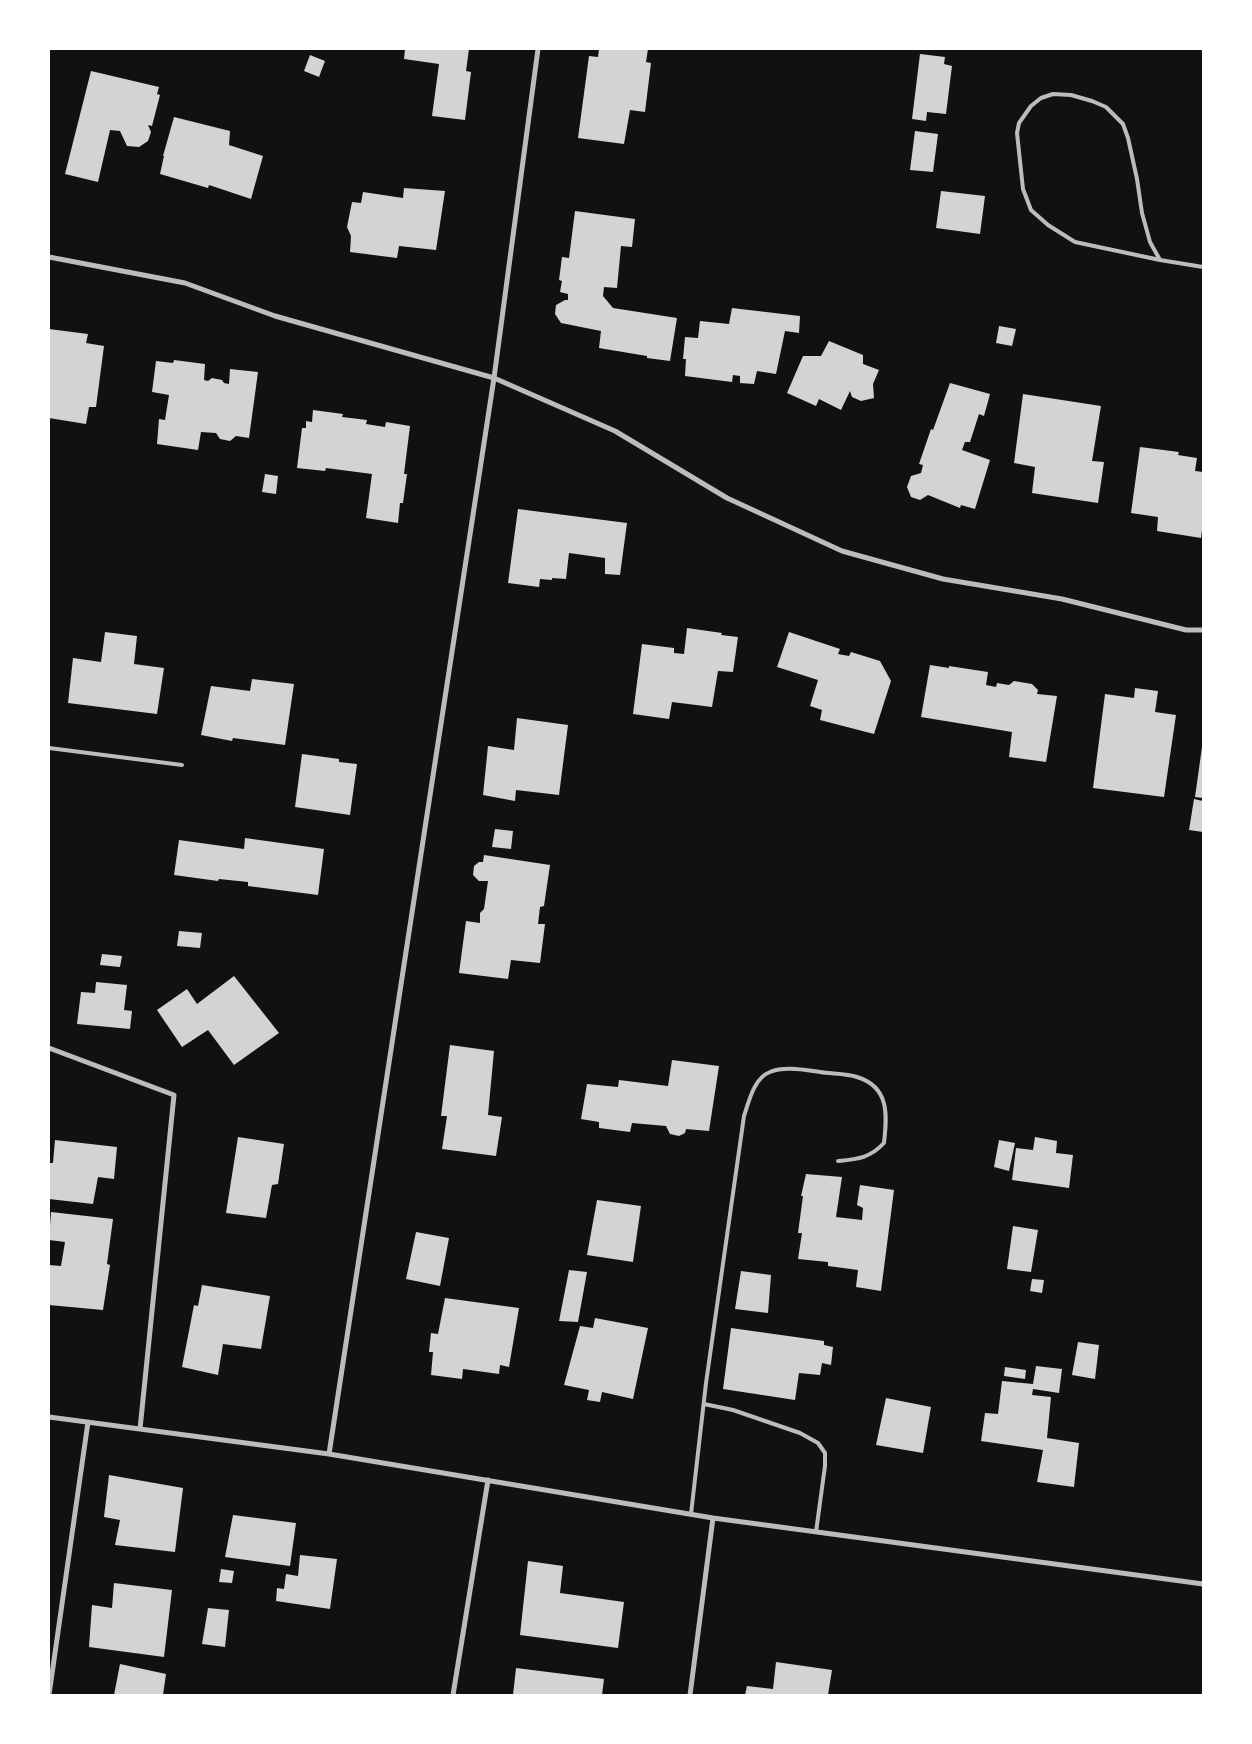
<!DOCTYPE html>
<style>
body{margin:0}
#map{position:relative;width:1252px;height:1744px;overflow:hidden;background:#111;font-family:"Work Sans",sans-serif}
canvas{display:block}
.frame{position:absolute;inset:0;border:50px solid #fff;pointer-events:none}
</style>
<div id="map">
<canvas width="1252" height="1744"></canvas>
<div class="frame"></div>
</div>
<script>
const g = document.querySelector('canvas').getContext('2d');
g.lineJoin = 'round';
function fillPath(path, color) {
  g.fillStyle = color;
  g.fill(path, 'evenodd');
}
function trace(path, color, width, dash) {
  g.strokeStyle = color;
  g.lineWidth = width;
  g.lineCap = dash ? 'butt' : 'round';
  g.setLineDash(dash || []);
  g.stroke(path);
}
fillPath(new Path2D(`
 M405 49H469L466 71 471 72 465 120 432 116 439 64 404 59Z
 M599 49H648L646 62 651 63 645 112 630 110 624 144 578 138 589 56 598 57Z
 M920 54 945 57 944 64 952 66 946 114 927 112 926 121 912 119Z
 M310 55 325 61 319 77 304 71Z
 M91 71 159 87 157 94 160 95 152 126 148 125 151 132 148 141 139 147 127 146 120 131 110 130 98 182 65 174Z
 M174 117 230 131 229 145 263 156 251 199 209 185 208 188 160 174 164 156H163Z
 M915 131 938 134 933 172 910 170Z
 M404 188 445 191 436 250 399 246 397 258 350 252 351 236 347 227 352 202 361 203 363 192 403 198Z
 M941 191 985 196 980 234 936 228Z
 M575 211 635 219 632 247 621 246 617 288 604 287 603 296 613 308 677 318 670 361 647 358V356L599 348 601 331 561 323 555 314 556 305 565 300H568V294L560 292 562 281 559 280 562 257 569 258Z
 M732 308 800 316 799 333 785 331 776 374 757 371 754 384 740 383V376L733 375 732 382 685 376 686 359H683L685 337 698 338 700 321 729 324Z
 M999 326 1016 329 1012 346 996 343Z
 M49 329 88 334 86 343 104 346 96 407H89L86 424 49 418Z
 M829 341 863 355V364L879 370 873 384 874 398 861 401 852 397 850 391 841 410 819 399 816 406 787 393 803 356H821Z
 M174 360 205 364 204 380 208 381 212 378 222 380 224 383 229 384 230 369 258 372 249 438 236 436 230 441 220 439 216 433 201 432 198 450 157 444 159 419 165 420 169 395 152 392 156 361 173 363Z
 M950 383 990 394 984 416 979 414 970 442H965L962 450 990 460 975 509 961 505 960 508 928 495 920 500 911 497 907 487 911 476 921 473 923 465 919 464 931 429 933 430Z
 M1023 394 1101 406 1092 461 1104 462 1098 503 1032 493 1035 467 1014 463Z
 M313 410 343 414 342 417 367 420 366 424 385 427 386 422 410 426 404 474H407L403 503H400L398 523 366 518 372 474 326 468 325 471 297 468 302 428H306V421L312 422Z
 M1140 447 1179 452 1178 455 1197 458 1195 471 1203 472V522L1201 538 1157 531 1158 517 1131 513Z
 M265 474 278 476 276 494 262 492Z
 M518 509 627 523 620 575 605 574V558L569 553 566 579 552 578V580L540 579 539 587 508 583Z
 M687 628 722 633 721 635 738 637 733 672 718 671 712 707 672 702 669 719 633 714 642 644 674 648V653L684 654Z
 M105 632 137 636 134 664 164 668 157 714 68 703 73 658 101 662Z
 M789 632 840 649 838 654 849 656 851 652 880 661 891 681 874 734 820 720 822 710 810 706 818 680 777 667Z
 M930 665 949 668V666L988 672 986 685 996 687 997 683 1009 685 1014 681 1032 684 1038 690 1037 694 1057 696 1046 762 1009 757 1012 732 921 717Z
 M252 679 294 684 285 745 233 738 232 741 201 735 211 686 250 691Z
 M1135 688 1158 691 1155 712 1176 715 1164 797 1093 788 1105 694 1134 698Z
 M517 718 568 725 559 795 516 790 515 801 483 795 488 746 514 750Z
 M1202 747H1203V798L1195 797Z
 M302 754 339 759V762L357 764 350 815 295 807Z
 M1194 799 1203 801V832L1189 830Z
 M495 829 513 831 511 849 492 847Z
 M245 838 324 849 318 895 248 886V882L219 879 218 881 174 875 179 840 244 849Z
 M484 855 550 865 544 906 540 907 538 924H545L540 963 511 960 508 979 459 973 466 921 480 923V913L484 909 488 881H479L473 875 474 866 479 862H483Z
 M179 931 202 933 200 948 177 946Z
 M102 954 122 956 120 967 100 965Z
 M234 976 279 1033 234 1065 208 1030 182 1047 157 1010 187 989 197 1004Z
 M96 982 127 985 124 1010 132 1011 130 1029 77 1024 81 992 95 993Z
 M450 1045 494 1051 488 1115 502 1117 496 1156 442 1149 447 1116H441Z
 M672 1060 719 1066 709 1131 686 1129 685 1133 679 1136 670 1134 666 1126 632 1123 630 1132 599 1128V1122L581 1119 587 1084 618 1087 619 1080 668 1086Z
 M238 1137 284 1144 278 1184 272 1185 266 1218 226 1213Z
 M1035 1137 1057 1141 1056 1153 1073 1155 1069 1188 1012 1180 1016 1148 1033 1150Z
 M55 1140 117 1147 114 1179 98 1177 93 1204 49 1199V1163H53Z
 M999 1140 1015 1143 1009 1171 994 1167Z
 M806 1174 842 1177 836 1217 862 1220 863 1208 857 1205 860 1185 894 1190 881 1291 856 1287 858 1270 828 1266V1262L798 1259 802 1233H798L803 1196H801Z
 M597 1200 641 1206 633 1262 587 1255Z
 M51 1212 113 1219 107 1264 110 1265 103 1310 49 1305V1265L61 1266 65 1242 49 1240Z
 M1013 1226 1038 1230 1031 1272 1007 1269Z
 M416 1232 449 1238 440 1286 406 1279Z
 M569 1270 587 1272 578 1322 559 1321Z
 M741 1271 771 1275 768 1313 735 1309Z
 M1032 1279 1044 1280 1042 1293 1030 1291Z
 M202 1285 270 1296 261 1349 223 1344 218 1375 182 1367 194 1305 198 1306Z
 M445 1298 519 1308 509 1367 500 1365 499 1374 463 1369 462 1379 431 1375 433 1352H429L431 1333 438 1334Z
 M595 1318 648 1328 633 1399 602 1392 600 1402 587 1400 589 1390 564 1385 580 1326 593 1328Z
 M731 1328 824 1341V1345L833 1347 831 1365 822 1363 820 1375 799 1373 795 1400 723 1389Z
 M1078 1342 1099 1345 1095 1379 1072 1375Z
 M1036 1366 1062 1369 1059 1393 1033 1389 1032 1395 1051 1397 1047 1438 1079 1443 1074 1487 1037 1482 1043 1450 981 1441 985 1413 998 1414 1002 1381 1033 1384Z
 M1005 1367 1026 1370 1025 1379 1004 1376Z
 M886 1398 931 1407 923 1453 876 1445Z
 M109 1475 183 1488 175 1552 115 1545 120 1520 104 1517Z
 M233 1515 296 1523 290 1566 225 1557Z
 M300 1555 337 1559 330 1609 276 1601 277 1588 284 1589 286 1574 298 1576Z
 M528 1561 563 1566 560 1593 624 1602 618 1648 520 1635Z
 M221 1569 234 1571 232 1583 219 1582Z
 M114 1583 172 1590 164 1657 89 1647 92 1605 112 1608Z
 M208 1608 229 1610 225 1647 202 1644Z
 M776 1662 832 1670 828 1695H745L747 1686 773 1689Z
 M120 1664 166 1674 163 1695H114Z
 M516 1668 604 1679 602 1695H513Z`), '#d3d3d3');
trace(new Path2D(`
 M1160 260 1150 242 1142 213 1137 179 1128 138 1123 124 1106 107 1092 101 1071 95 1053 94 1041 98 1031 106 1019 123 1017 133 1023 189 1031 210 1048 225 1075 242 1160 260 1203 267
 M49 748 182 765
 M704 1404 733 1410 800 1433 818 1443 825 1453V1466L816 1532
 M691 1514 706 1383 744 1116C749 1101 754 1078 770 1072 785 1066 804 1070 820 1072 831 1074 846 1073 857 1077 890 1087 887 1116 884 1143 870 1158 858 1159 838 1161`), '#bcbcbc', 4);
trace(new Path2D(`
 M49 257 185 283 275 316 494 378 615 431 727 498 842 551 943 579 1062 599 1186 630H1203
 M49 1048 174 1095 140 1429
 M49 1417 329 1454 713 1518 1203 1584
 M329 1454 494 378 538 49
 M49 1695 88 1422
 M453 1695 488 1480
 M690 1695 713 1518`), '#bcbcbc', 5);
</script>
